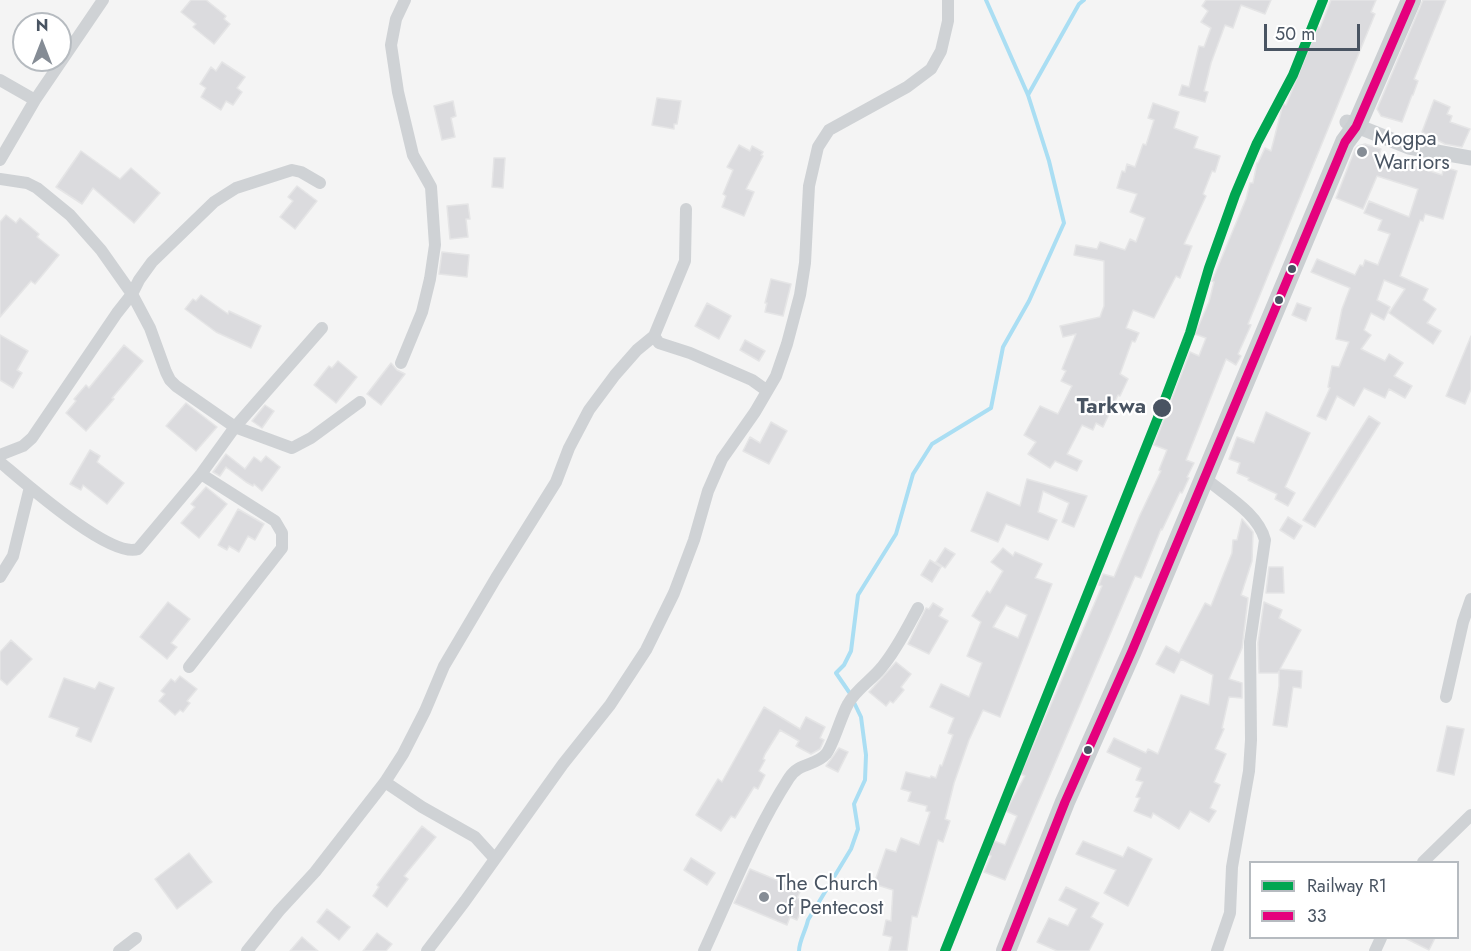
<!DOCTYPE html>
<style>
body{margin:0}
#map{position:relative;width:1471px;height:951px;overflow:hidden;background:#f4f4f4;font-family:Jost,sans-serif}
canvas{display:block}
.legend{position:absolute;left:1249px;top:861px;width:210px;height:78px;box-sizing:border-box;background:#fff;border:2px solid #b6bbc0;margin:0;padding:8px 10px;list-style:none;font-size:18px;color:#495462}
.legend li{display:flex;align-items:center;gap:12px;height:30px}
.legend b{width:30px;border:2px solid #b6bbc0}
.north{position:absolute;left:12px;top:12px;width:60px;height:60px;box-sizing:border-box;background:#fff;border:2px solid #b6bbc0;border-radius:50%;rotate:0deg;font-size:16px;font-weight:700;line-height:24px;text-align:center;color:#495462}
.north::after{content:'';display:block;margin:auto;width:21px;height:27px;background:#858c95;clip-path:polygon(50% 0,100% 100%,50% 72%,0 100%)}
.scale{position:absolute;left:1264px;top:24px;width:96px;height:27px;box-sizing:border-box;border:3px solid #495462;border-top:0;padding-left:8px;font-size:18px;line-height:21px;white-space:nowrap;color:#495462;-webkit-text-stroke:4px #fff;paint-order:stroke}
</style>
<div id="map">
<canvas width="1471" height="951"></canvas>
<ul class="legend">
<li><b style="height:8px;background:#00a651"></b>Railway R1</li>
<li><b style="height:8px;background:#e5007d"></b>33</li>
</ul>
<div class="north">N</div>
<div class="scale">50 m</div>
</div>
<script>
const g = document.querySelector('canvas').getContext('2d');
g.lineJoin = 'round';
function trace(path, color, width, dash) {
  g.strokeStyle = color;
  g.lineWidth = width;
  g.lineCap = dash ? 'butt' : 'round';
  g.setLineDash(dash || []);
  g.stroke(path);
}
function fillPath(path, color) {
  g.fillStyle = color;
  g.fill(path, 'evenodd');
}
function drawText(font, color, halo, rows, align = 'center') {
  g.font = font + ' Jost,sans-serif';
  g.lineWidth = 4.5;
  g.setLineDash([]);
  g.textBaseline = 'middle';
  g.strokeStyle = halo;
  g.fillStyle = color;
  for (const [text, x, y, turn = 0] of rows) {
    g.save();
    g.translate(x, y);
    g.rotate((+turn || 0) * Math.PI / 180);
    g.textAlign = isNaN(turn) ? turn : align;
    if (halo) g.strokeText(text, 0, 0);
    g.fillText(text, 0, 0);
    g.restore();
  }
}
trace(new Path2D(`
 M1028 95 1079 4 1084 0
 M799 951C799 941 806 930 808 920L851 849 858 829 854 804 865 780 866 755 861 717 849 692 836 673 844 665 851 651 858 595 896 534 913 474 932 444 991 408 1003 347 1029 301 1064 223 1049 161 1028 95 986 0`), '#aadef3', 4);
const building = new Path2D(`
 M191 0H206L226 16 224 19 230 24 214 44 193 27 196 24 181 12Z
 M1206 0H1271L1265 14 1241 5 1233 28 1225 25 1211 63 1204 91 1208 92 1205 102 1179 95 1182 85 1189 87 1199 46 1204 47 1211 28 1201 22 1208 11 1202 6Z
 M1331 0H1376L1371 12 1375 14 1248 324 1251 325 1238 354 1241 356 1236 365 1226 359 1186 460 1194 463 1187 477 1189 478 1182 493 1180 492 1162 530 1161 529 1141 578 1135 576 1005 880 984 872 991 856 988 855 994 841 1005 845 1017 816 1006 811 1025 776 1021 774 1099 593 1102 586 1099 585 1103 574 1114 577 1140 515 1161 471 1159 470 1167 450 1154 445 1190 352 1199 356 1206 338 1195 334 1209 302 1214 282 1212 281 1246 199 1250 183H1253L1257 163H1258L1265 148 1271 151 1283 104 1286 105 1318 27 1320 28Z
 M1423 0H1446L1414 79 1418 81 1413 95H1412L1402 122 1381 116 1377 109Z
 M222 62 245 77 237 88 242 92 233 105 226 101 221 110 201 97 206 88 200 84 211 67 216 71Z
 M657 98 681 101 677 124H674V129L652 125Z
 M1434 100 1450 107 1447 114 1452 116 1450 122 1470 129 1462 147 1445 144 1422 132Z
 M453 101 456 116 451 118 455 137 442 140 434 106Z
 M1153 103 1179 112 1174 128 1198 137 1194 148 1220 156 1215 172 1212 171 1203 194 1206 196 1184 244 1192 246 1180 278 1176 276 1154 318 1133 310 1126 328 1139 333 1135 342 1132 341 1120 374 1128 379 1120 396 1118 395 1103 427 1096 423 1093 430 1082 425 1067 454 1082 461 1077 471 1055 461 1050 468 1028 454 1036 442 1024 435 1040 406 1058 414 1072 386 1061 381 1066 371 1062 369 1076 334 1063 337 1060 326 1100 317 1104 306V261L1074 255 1076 245 1097 249 1100 242 1125 250 1130 239 1136 242 1145 218 1130 212 1137 194 1117 188 1122 171 1125 172 1127 164 1135 167 1143 144 1146 145 1154 120 1148 118Z
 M1365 144 1381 149 1379 155 1442 175 1444 167 1457 171 1443 219 1425 214 1423 221 1420 220 1400 276 1428 289 1423 300 1436 309 1427 323 1441 331 1433 344 1389 313 1405 289 1384 280 1377 300 1390 307 1384 320 1371 313 1364 330 1371 335 1361 349 1385 361 1389 354 1403 363 1394 376 1412 386 1405 398 1389 389 1385 398 1364 388 1354 406 1337 396 1326 420 1317 416 1330 388 1328 387 1332 366 1339 367 1349 342 1336 339 1342 309 1350 288 1311 272 1317 259 1355 275 1360 265 1363 266 1365 260 1378 265 1390 234 1378 230 1382 220 1364 213 1369 201 1409 217 1418 189 1377 176 1363 209 1336 198 1355 149 1358 146Z
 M739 145 750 151 752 146 763 152 761 155 763 156 746 189 754 192 744 216 722 207 726 196 723 194 733 170 727 167Z
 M81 151 120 179 131 168 160 193 134 223 93 188 82 204 56 187Z
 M494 158H505L503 188 492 187Z
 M297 186 317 201 295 229 280 217 293 201 288 197Z
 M468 204 470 219H466L468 237 450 239 447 206Z
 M6 215 16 223 20 218 39 234 37 237 59 255 35 284 31 281 0 317V222Z
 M442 252 469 255 467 277 439 274Z
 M771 279 791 284 783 316 765 312 767 303H765Z
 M201 295 228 314 229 311 261 326 251 348 216 332 185 309 193 299 196 301Z
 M707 303 731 316 719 339 695 326Z
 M1297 303 1311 308 1306 321 1292 315Z
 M0 335 28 351 17 370 22 373 13 388 0 380Z
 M1471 336V389L1465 404 1446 396Z
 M745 340 765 351 759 361 740 350Z
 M124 345 143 361 112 398 114 399 86 431 66 413 76 401 74 399 86 385 89 388Z
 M338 361 357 377 336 403 314 385 329 366 332 368Z
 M391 363 397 370 405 374 381 405 367 394Z
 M186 403 217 427 196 451 166 426Z
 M265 405 274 411 262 428 252 421Z
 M1266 412 1310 433 1285 487 1295 493 1288 506 1275 499 1277 494 1248 480 1249 478 1237 473 1240 463 1229 459 1237 437 1254 443Z
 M1369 416 1380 423 1315 527 1303 520Z
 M771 422 787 431 769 464 743 451 750 437 760 443Z
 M90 450 100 456 97 462 124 483 107 504 83 485 81 490 70 484Z
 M226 454 245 469 254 457 261 462 266 456 280 467 262 491 254 484 253 486 246 482 226 467 220 476 213 472Z
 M1027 479 1087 496 1074 527 1062 522 1069 503 1043 491 1038 512 1057 520 1048 540 1006 524 998 542 971 531 987 492 1020 506Z
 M206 487 227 504 199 538 181 523 195 507 191 504Z
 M238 509 264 524 255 540 248 536 239 552 229 546 227 550 218 545Z
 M1288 517 1302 526 1294 539 1280 530Z
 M1242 519 1253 532 1252 561 1241 595 1248 598 1242 648 1229 679 1242 683V698L1229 697 1222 728 1224 729 1215 749 1226 754 1214 782 1220 785 1210 808 1216 811 1209 822 1190 811 1179 829 1153 813 1151 818 1134 811 1140 798 1136 797 1143 782 1136 780 1141 768 1107 752 1114 738 1146 753 1148 749 1158 754 1181 695 1209 705 1213 675 1181 659 1174 673 1156 664 1166 646 1179 653 1205 603 1211 606 1232 553 1233 540H1237Z
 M945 548 955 554 945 568 936 562Z
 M1003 548 1013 556 1015 552 1042 564 1035 578 1052 584 1000 717 983 710 969 740 954 783 945 819 950 821 943 842 938 840 917 917 912 916 907 951H889L892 937 883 935 886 920 891 921 893 890 874 884 886 849 896 852 901 838 919 845 930 812 926 811 927 806 908 801 911 792 901 789 906 772 930 778 931 776 936 778 940 765 942 766 953 735 948 733 954 718 930 707 941 684 969 697 982 663 967 656 981 622 972 616 987 591 990 593 1003 571 991 562ZM1006 605 1027 615 1018 638 993 627Z
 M930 560 941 567 932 582 921 575Z
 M1269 567H1283L1284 593H1266Z
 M168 602 190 619 171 643 177 647 167 659 140 637Z
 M1264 602 1282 610 1279 618 1301 630 1280 669 1302 671 1301 688 1293 687 1287 727 1273 725 1279 686V671L1278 673H1259L1258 643Z
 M933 603 943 609 939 616 948 621 929 654 908 644 926 608 929 609Z
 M11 640 32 659 7 685 0 679V652Z
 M896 662 911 674 901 687 904 690 893 703 890 701 886 706 869 692Z
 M180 676 197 689 187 701 190 703 183 712 180 710 175 715 159 701 165 694 161 691 171 679 175 682Z
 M64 678 95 689 99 682 114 688 91 742 76 736 79 728 49 717Z
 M764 707 800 729 806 717 825 727 820 738 824 740 820 749 811 754 796 746 799 741 780 730 765 754 763 759 765 760 759 771 765 775 758 789 754 787 735 818 731 816 721 831 696 815 718 779 722 782Z
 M1447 726 1464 729 1454 775 1437 771Z
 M839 748 848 752 838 772 826 766Z
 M422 826 436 837 404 876 408 879 387 907 373 896 379 887 377 885Z
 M1083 841 1123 857 1128 847 1152 859 1128 906 1104 893 1116 870 1076 854Z
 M189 853 212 882 177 909 155 879Z
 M691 858 715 873 707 885 684 870Z
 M750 869 801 890 797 898 805 901 797 920 790 917 787 925 734 903Z
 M1066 887 1099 903 1091 917 1103 924 1089 951H1057L1037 942 1049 918 1068 926 1077 909 1059 900Z
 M327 909 350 927 339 940 317 922Z
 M377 933 392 944 386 951H363Z
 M302 937 318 951H290Z
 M1405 938H1435L1429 950Z`);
fillPath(building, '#dbdbde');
trace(building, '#e5e5e6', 1.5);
trace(new Path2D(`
 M0 80 35 100
 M0 160 35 100 103 0
 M0 179 27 183 37 188 70 215 101 250 132 294 150 328 166 372 170 380 176 386 235 427 292 448 311 438 360 402
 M686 209 685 261 654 336 659 343 690 353 752 380 766 390
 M401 363 422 312 430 279 435 245 431 187 413 155 398 92 391 45 396 19 405 0
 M0 455 23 446 32 438 117 313 132 294 139 280 152 262 214 202 236 188 292 170 301 172 320 183
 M0 462C24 482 110 559 138 549L201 474 235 427 322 328
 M1205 478C1226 496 1258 513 1265 540L1250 642 1251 740 1249 771 1232 867 1230 913 1217 951
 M0 577 13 556 30 487
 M189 667 282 548V533L275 521 201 474
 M1446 697 1463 622 1471 599
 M385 782 422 807 475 837 495 859
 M1423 862 1471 815
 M119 951 136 938
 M247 951 279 911 315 872 385 782 403 754 425 711 444 666 496 578 556 482 569 448 589 410 615 375 637 350 654 336
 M427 951 465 901 563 764 610 705 646 650 674 593 694 540 708 491 722 459 755 412 776 376 787 344 800 295 805 263 809 186 818 147 829 130 907 87 931 69 941 51 948 21V0
 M704 951C731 893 754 832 789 778 799 762 816 766 826 754 833 746 841 716 848 704 856 689 872 680 882 667 897 649 907 628 918 608
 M1375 951 1381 938`), '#cfd2d5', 12);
trace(new Path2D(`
 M1347 122 1409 147 1471 158`), '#cfd2d5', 15);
trace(new Path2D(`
 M1006 951 1065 802 1132 651 1345 142 1356 127 1411 0`), '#cbcfd2', 20);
trace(new Path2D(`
 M1006 951 1065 802 1132 651 1345 142 1356 127 1411 0`), '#e5007d', 9);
trace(new Path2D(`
 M945 951 1161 410 1190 333 1209 268 1235 195 1257 143 1293 75 1323 0`), '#00a651', 10);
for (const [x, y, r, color] of [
 [1362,152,6,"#858c95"],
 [1292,269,5,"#495462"],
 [1279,300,5,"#495462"],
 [1162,408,10,"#495462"],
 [1088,750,5,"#495462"],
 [764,897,6,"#858c95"]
]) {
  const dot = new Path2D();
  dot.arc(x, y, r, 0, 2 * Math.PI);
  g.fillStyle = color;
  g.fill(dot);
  trace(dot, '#fff', 2);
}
drawText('21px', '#495462', '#fff', [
 ["Mogpa",1374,140],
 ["Warriors",1374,164],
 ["The Church",776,885],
 ["of Pentecost",776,909]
], 'left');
drawText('bold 21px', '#495462', '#fff', [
 ["Tarkwa",1146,408]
], 'right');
</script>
